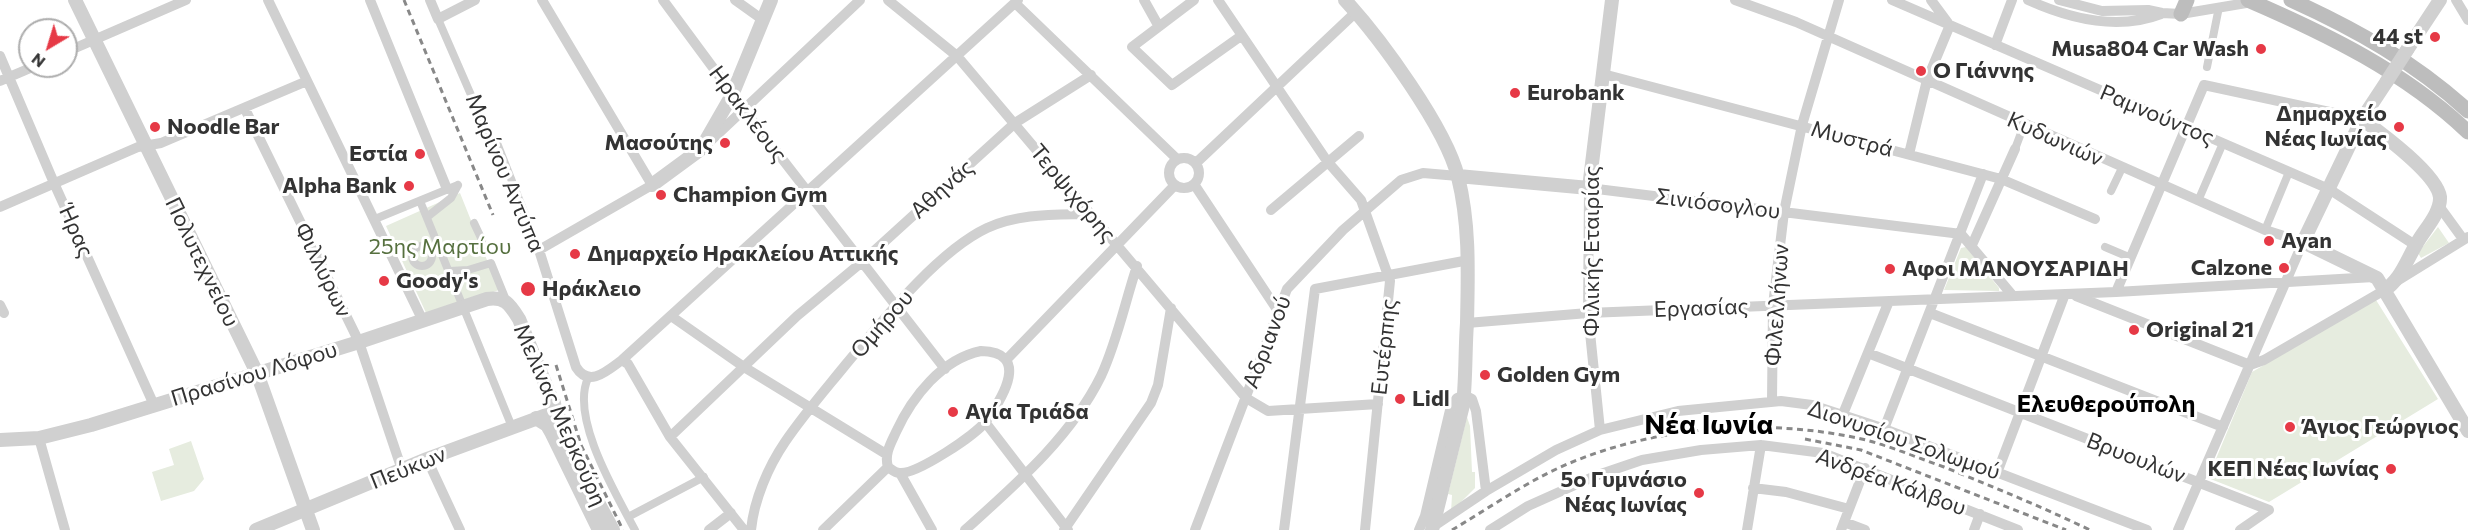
<!DOCTYPE html>
<meta charset="utf-8">
<style>
body{margin:0}
#map{position:relative;width:2468px;height:530px;overflow:hidden;background:#fff;font-family:Commissioner,sans-serif}
canvas{display:block}
.north{position:absolute;left:18px;top:18px;width:60px;height:60px;box-sizing:border-box;background:#fff;border:2px solid #adadad;border-radius:50%;rotate:218deg;font-size:16px;font-weight:700;line-height:24px;text-align:center;color:#333}
.north::after{content:'';display:block;margin:auto;width:21px;height:27px;background:#e63946;clip-path:polygon(50% 0,100% 100%,50% 72%,0 100%)}
</style>
<div id="map">
<canvas width="2468" height="530"></canvas>
<div class="north">N</div>
</div>
<script>
const g = document.querySelector('canvas').getContext('2d');
g.lineJoin = 'round';
function fillPath(path, color) {
  g.fillStyle = color;
  g.fill(path, 'evenodd');
}
function trace(path, color, width, dash) {
  g.strokeStyle = color;
  g.lineWidth = width;
  g.lineCap = dash ? 'butt' : 'round';
  g.setLineDash(dash || []);
  g.stroke(path);
}
function drawText(font, color, halo, rows, align = 'center') {
  g.font = font + ' Commissioner,sans-serif';
  g.lineWidth = 6;
  g.setLineDash([]);
  g.textBaseline = 'middle';
  g.strokeStyle = halo;
  g.fillStyle = color;
  for (const [text, x, y, turn = 0] of rows) {
    g.save();
    g.translate(x, y);
    g.rotate((+turn || 0) * Math.PI / 180);
    g.textAlign = isNaN(turn) ? turn : align;
    if (halo) g.strokeText(text, 0, 0);
    g.fillText(text, 0, 0);
    g.restore();
  }
}
fillPath(new Path2D(`
 M460 193 499 290 427 315 386 226Z
 M2438 227 2449 243 2421 258 2418 253Z
 M1966 247 1999 288V291L1944 290 1961 248Z
 M2376 300 2438 399 2269 502 2208 478 2252 372Z
 M1467 417 1470 426 1472 472H1475V488L1451 512 1452 495 1448 494Z
 M191 441 204 479 194 491 161 501 152 472 174 465 169 449Z`), '#e6ecdf');
trace(new Path2D(`
 M438 19 491 141 497 143 539 250
 M2207 67 2219 7
 M2015 149 2024 125
 M2111 191 2122 168
 M420 201 512 427
 M2198 201 2223 143
 M427 217 451 198 458 185
 M375 219 458 185
 M474 223 482 240
 M2265 230 2289 172
 M412 256a10 10 0 1 1 20 0a10 10 0 1 1-20 0Z
 M2105 247 2131 258
 M450 271 468 270 491 263 506 300
 M588 378C570 418 616 494 635 530
 M628 517 704 477`), '#d0d0d0', 8);
trace(new Path2D(`
 M268 0 423 321
 M370 0 447 189
 M430 0 438 19 475 0
 M542 0 652 185 539 250 576 367C589 388 607 371 622 360L1018 0
 M663 0 745 111 945 369
 M735 0 763 20
 M888 0 957 56 1246 398 1268 411 1378 404
 M1144 0 1158 25
 M1194 0 1132 47 1172 85 1241 36
 M1218 0 1327 161 1361 200 1390 281 1365 530
 M1735 0 1796 22 2265 230 2303 242 2178 530
 M1892 0 2329 189 2415 245
 M1931 0 1948 23
 M2028 0C2070 19 2117 31 2161 14
 M2059 0 2102 11 2148 10 2162 13 2181 14 2252 2
 M2456 0 2468 20
 M1015 3 1177 159
 M1995 45 2012 0
 M66 52 186 0
 M0 56 54 183 154 405
 M1603 74 2001 179 2095 219
 M0 81 35 66
 M245 109 359 342 402 470
 M705 146 860 0
 M1909 154 1927 80 1950 25
 M1169 173a15 15 0 1 1 30 0a15 15 0 1 1-30 0Z
 M1196 163 1356 12
 M1194 184 1278 311
 M2439 206 2463 239
 M0 207 138 147 161 143 307 81
 M1271 210 1359 136
 M1972 245 2015 149
 M2397 281 2468 237
 M1315 289 1469 260
 M2116 292 2204 85 2362 119
 M2076 296 2250 365 2264 360 2383 291
 M0 305 4 313
 M1930 313 2223 427
 M671 316 744 367 886 454
 M1467 323 1588 313 2116 292 2374 277
 M981 351C1030 352 1004 396 986 421 976 435 917 474 900 473 895 473 891 469 888 467 884 454 891 443 896 432 912 397 942 359 981 351Z
 M1868 353 2269 510
 M1008 358 1175 185
 M622 360 628 364 670 437 744 530
 M1772 401 1773 305 1784 212 1802 125 1839 0
 M1843 414 1889 301
 M985 422 1068 530
 M1884 429 1983 174
 M1600 430 1588 313 1589 188 1961 234 2013 296
 M670 437 797 316 862 262 1015 123 1091 75
 M39 438 65 530
 M427 459 460 530
 M900 473 932 530
 M1997 473 2065 294
 M1753 488 1786 492 1849 509
 M1844 522 1865 530
 M1431 528 1486 491 1556 450 1600 430 1678 411 1781 401 1812 405 1879 427 2147 530
 M709 530 731 513
 M751 530C754 500 768 467 785 442 804 414 826 389 847 363 882 321 938 251 987 228 1020 213 1055 215 1090 214
 M823 530 888 467
 M965 530C1015 485 1071 437 1101 376 1117 342 1125 302 1137 266
 M1064 530 1151 403 1158 385 1171 308
 M1195 530 1287 289 1343 230 1401 180 1423 173 1458 176
 M1284 530 1315 289
 M1419 530 1425 516 1451 406 1457 398 1464 395 1472 399 1476 411 1486 491
 M1490 530 1528 506 1595 476 1642 460 1701 450 1761 445 1823 453 2018 530
 M1747 530 1761 445
 M1841 530 1865 468
 M1974 530 1980 514
 M2240 530 2269 510`), '#d0d0d0', 10);
trace(new Path2D(`
 M75 0 257 373 313 530
 M1345 0C1380 38 1446 128 1458 177 1470 225 1468 274 1467 323 1465 350 1466 378 1463 405
 M2407 50 2440 0
 M2387 81 2362 119 2303 242 2377 278 2468 431
 M2362 119C2381 133 2437 174 2440 197 2441 213 2424 230 2417 243 2406 261 2401 280 2383 291
 M1458 176 1589 188 1612 0
 M652 185 701 149 732 95 771 0
 M536 418 547 425 551 432 599 530
 M0 440 39 438 91 425 359 342 487 299C505 296 510 305 519 319L580 469 613 530
 M256 530 427 459 549 414 555 409 554 403`), '#d0d0d0', 14);
trace(new Path2D(`
 M2248 0C2327 34 2405 72 2468 132
 M2291 0C2355 29 2416 63 2468 111
 M2181 14 2187 0`), '#bdbdbd', 15);
trace(new Path2D(`
 M404 0 493 215
 M556 365 581 445 623 530
 M1805 439 1861 450 2066 530
 M1452 530C1484 511 1516 489 1550 472 1645 426 1764 416 1866 440 1893 447 1918 458 1944 467 1994 487 2042 507 2090 530`), '#888', 3, [6, 4.5]);
trace(new Path2D(`
 M2387 81 2407 50
 M1432 530 1463 405`), '#d0d0d0', 14);
for (const [x, y, r, color] of [
 [2435,37,6,"#e63946"],
 [2261,49,6,"#e63946"],
 [1921,71,6,"#e63946"],
 [1515,93,6,"#e63946"],
 [155,127,6,"#e63946"],
 [2399,127,6,"#e63946"],
 [725,143,6,"#e63946"],
 [420,154,6,"#e63946"],
 [409,186,6,"#e63946"],
 [661,195,6,"#e63946"],
 [2269,241,6,"#e63946"],
 [575,254,6,"#e63946"],
 [2284,268,6,"#e63946"],
 [1890,269,6,"#e63946"],
 [384,281,6,"#e63946"],
 [528,289,8,"#e63946"],
 [2134,330,6,"#e63946"],
 [1485,375,6,"#e63946"],
 [1400,399,6,"#e63946"],
 [953,412,6,"#e63946"],
 [2290,427,6,"#e63946"],
 [2391,469,6,"#e63946"],
 [1699,493,6,"#e63946"]
]) {
  const dot = new Path2D();
  dot.arc(x, y, r, 0, 2 * Math.PI);
  g.fillStyle = color;
  g.fill(dot);
  trace(dot, '#fff', 2);
}
drawText('bold 22px', '#333', '#fff', [
 ["44 st",2423,37,"right"],
 ["Musa804 Car Wash",2249,49,"right"],
 ["Ο Γιάννης",1933,71],
 ["Eurobank",1527,93],
 ["Δημαρχείο",2387,114,"right"],
 ["Νέας Ιωνίας",2387,139,"right"],
 ["Noodle Bar",167,127],
 ["Μασούτης",713,143,"right"],
 ["Εστία",408,154,"right"],
 ["Alpha Bank",397,186,"right"],
 ["Champion Gym",673,195],
 ["Ayan",2281,241],
 ["Δημαρχείο Ηρακλείου Αττικής",587,254],
 ["Calzone",2272,268,"right"],
 ["Αφοι ΜΑΝΟΥΣΑΡΙΔΗ",1902,269],
 ["Goody's",396,281],
 ["Ηράκλειο",542,289],
 ["Original 21",2146,330],
 ["Golden Gym",1497,375],
 ["Lidl",1412,399],
 ["Αγία Τριάδα",965,412],
 ["Άγιος Γεώργιος",2302,427],
 ["ΚΕΠ Νέας Ιωνίας",2379,469,"right"],
 ["5ο Γυμνάσιο",1687,480,"right"],
 ["Νέας Ιωνίας",1687,505,"right"]
], 'left');
drawText('22px', '#333', '#fff', [
 ["Ηρακλέους",748,114,53],
 ["Ραμνούντος",2157,115,23],
 ["Μυστρά",1852,139,15],
 ["Κυδωνιών",2055,139,24],
 ["Μαρίνου Αντύπα",505,173,67],
 ["Αθηνάς",942,189,-42],
 ["Τερψιχόρης",1073,193,50],
 ["Σινιόσογλου",1718,204,7],
 ["Ήρας",76,231,66],
 ["Φιλικής Εταιρίας",1592,251,-90],
 ["Πολυτεχνείου",202,262,64],
 ["Φιλλύρων",323,270,64],
 ["Φιλελλήνων",1777,305,-86],
 ["Εργασίας",1701,308,-2],
 ["Ομήρου",882,324,-49],
 ["Αδριανού",1267,342,-69],
 ["Ευτέρπης",1384,347,-84],
 ["Πρασίνου Λόφου",254,374,-17],
 ["Μελίνας Μερκούρη",560,415,66],
 ["Διονυσίου Σολωμού",1904,440,19],
 ["Βρυουλών",2136,458,21],
 ["Πεύκων",408,468,-22],
 ["Ανδρέα Κάλβου",1891,482,20]
]);
drawText('22px', '#56703f', '#fff', [
 ["25ης Μαρτίου",440,247]
]);
drawText('bold 24px', '#000', '#fff', [
 ["Ελευθερούπολη",2106,404]
]);
drawText('bold 28px', '#000', '#fff', [
 ["Νέα Ιωνία",1709,425]
]);
</script>
